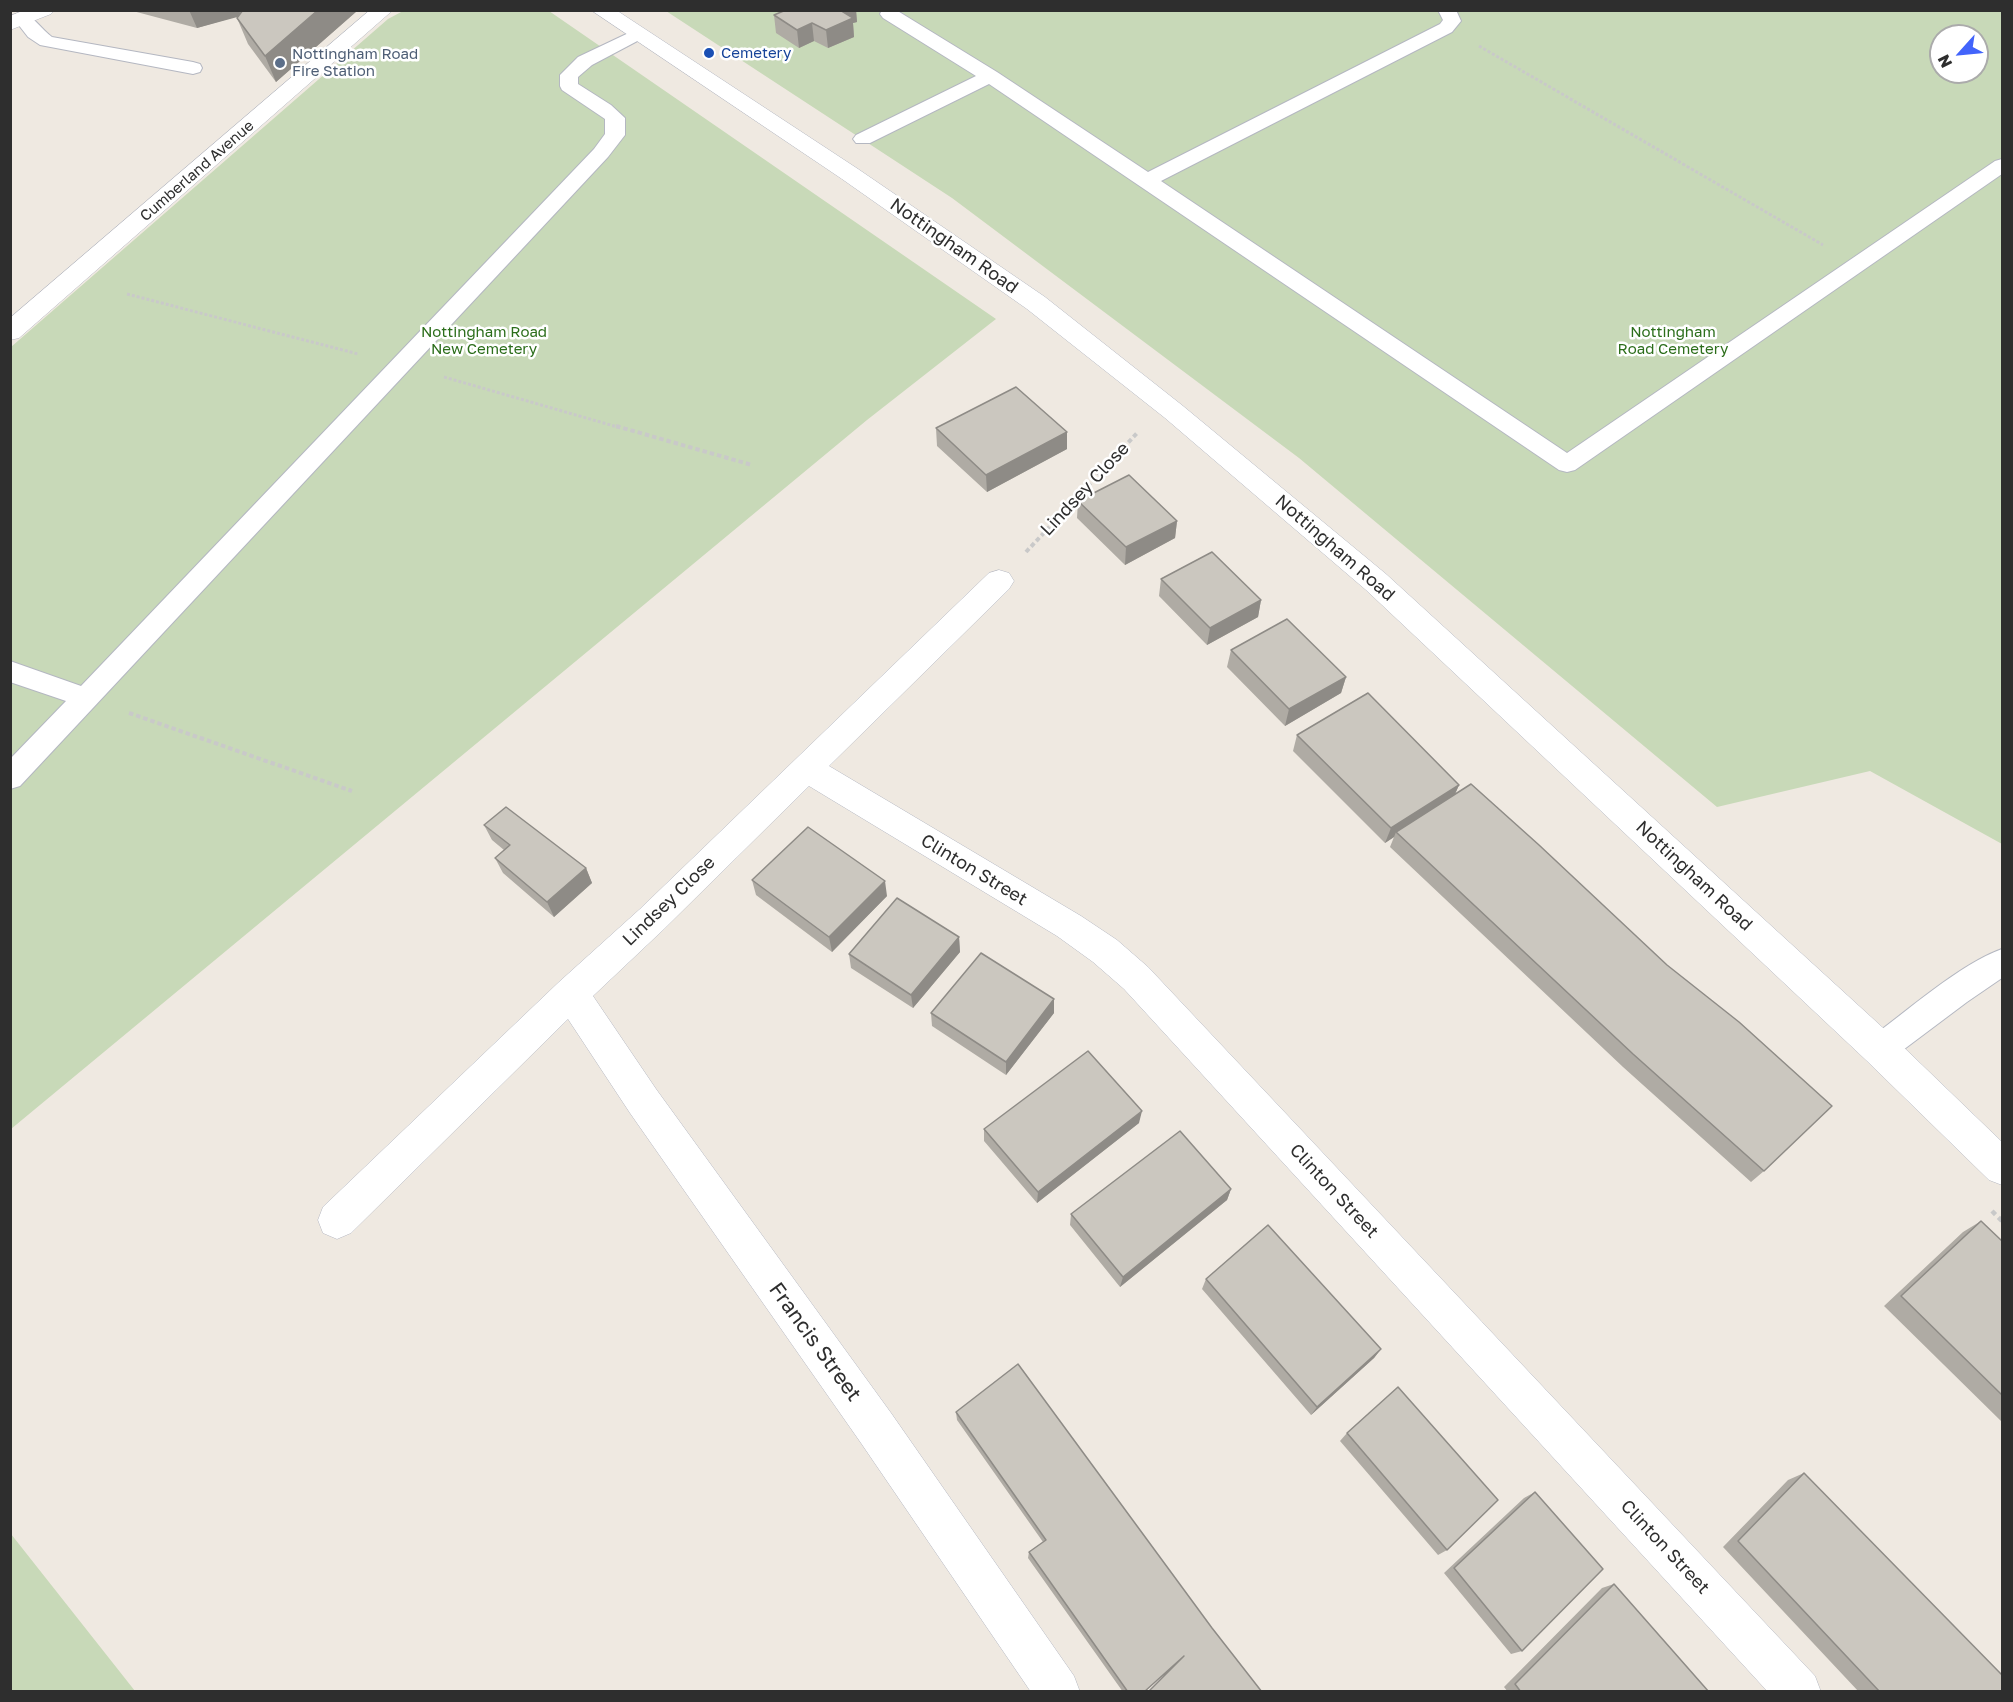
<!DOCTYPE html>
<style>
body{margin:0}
#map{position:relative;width:2013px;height:1702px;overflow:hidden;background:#efe9e1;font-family:"Golos Text",sans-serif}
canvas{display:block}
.frame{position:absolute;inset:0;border:12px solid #2e2e2e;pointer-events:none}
.north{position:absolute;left:1929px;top:24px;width:60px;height:60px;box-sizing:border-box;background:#fff;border:2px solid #ababab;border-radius:50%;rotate:243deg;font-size:16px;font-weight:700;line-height:24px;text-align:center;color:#2e2e2e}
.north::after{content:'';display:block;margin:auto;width:21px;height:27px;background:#4264fb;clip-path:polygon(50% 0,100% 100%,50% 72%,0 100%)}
</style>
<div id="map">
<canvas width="2013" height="1702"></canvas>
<div class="frame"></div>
<div class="north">N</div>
</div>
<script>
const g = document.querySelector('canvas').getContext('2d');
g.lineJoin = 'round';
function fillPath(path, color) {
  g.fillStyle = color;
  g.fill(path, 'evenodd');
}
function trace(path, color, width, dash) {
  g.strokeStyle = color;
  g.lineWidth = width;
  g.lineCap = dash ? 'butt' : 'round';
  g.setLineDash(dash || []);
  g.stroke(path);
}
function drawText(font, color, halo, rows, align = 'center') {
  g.font = font + ' "Golos Text",sans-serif';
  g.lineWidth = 5;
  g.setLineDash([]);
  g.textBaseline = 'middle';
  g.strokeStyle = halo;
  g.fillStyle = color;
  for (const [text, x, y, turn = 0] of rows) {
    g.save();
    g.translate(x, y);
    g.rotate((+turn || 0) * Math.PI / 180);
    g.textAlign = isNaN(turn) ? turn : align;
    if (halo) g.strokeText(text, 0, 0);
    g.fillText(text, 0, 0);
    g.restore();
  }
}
fillPath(new Path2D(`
 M403 11H549L996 319 867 420 11 1129V347L388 19Z
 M666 11H2002V844L1870 771 1717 807 1299 458 952 198ZM1941 36H1977V72H1941Z
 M11 1534 135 1691H11Z`), '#c8d9b8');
const lane = new Path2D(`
 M882 10H896L997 72 1148 172 1440 24 1443 20 1438 10H1456L1461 21 1452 32 1161 181 1567 453 1995 161 2002 159V174L1575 470 1567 472 1559 470 989 84 870 143H856L853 139 856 135 976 76 883 18 880 14Z
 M23 14C34 16 42 30 52 37L193 62 200 64 202 68 200 72 193 74 40 45 28 37 14 19 17 15Z
 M637 29 643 30 646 34 643 38 592 65 578 77V84L611 105 625 118V135L608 157 20 786 10 789V759L66 701 10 682V661L81 686 594 149 605 134V119L562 90 560 86V75L578 57Z
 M2002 949V978L1967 1002 1891 1059 1880 1063 1869 1059 1865 1049 1869 1039C1906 1012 1960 964 2002 949Z`);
const street = new Path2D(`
 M370 10H393L19 338 10 340V318Z
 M999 570 1009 573 1014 581 1009 589 829 766 1081 916 1117 940 1148 967 1815 1676 1821 1692H1768L1124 989 1093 962 1057 936 809 786 664 929 593 996 656 1089 891 1413 1074 1676 1080 1692H1031L861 1443 630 1113 568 1019 351 1233 337 1239 323 1233 318 1220 323 1207 559 982 640 909 989 573Z`);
const secondary = new Path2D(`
 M25 10H54L51 14 10 30V16Z
 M591 10H616L858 169 1045 297 1183 406 1386 574 1893 1037 2002 1142V1185L1989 1180 1867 1061 1366 590 1165 418 1027 309 842 179Z`);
trace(lane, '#b4b7c1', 2);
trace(street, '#b4b7c1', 1);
trace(secondary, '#b4b7c1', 1);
trace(new Path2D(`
 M1479 46 1823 245
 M127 294 358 354
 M444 377 621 428`), '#c9c9c9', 3, [3, 2]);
trace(new Path2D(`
 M616 426 752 465
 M1026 552 1138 432
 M129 713 352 791`), '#c9c9c9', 4, [4.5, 3]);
trace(new Path2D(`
 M1992 1211 2002 1221`), '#c9c9c9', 4.5, [5, 4]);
fillPath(lane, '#fff');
fillPath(street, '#fff');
fillPath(secondary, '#fff');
fillPath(new Path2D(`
 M129 10H357V11L276 82 248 44 237 18 238 16 197 28Z
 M780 10H856L857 22 853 23 854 37 828 48 814 41 799 48 776 33 774 15 780 13Z
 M936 428 1067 432V449L987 492 937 446Z
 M1078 501 1177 521 1175 538 1125 565 1077 518Z
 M1161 579 1261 600 1258 617 1207 645 1159 596Z
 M1231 650 1346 677 1341 693 1285 726 1227 667Z
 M1297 735 1459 785 1455 794 1764 1171 1751 1182 1623 1067 1390 847 1394 837 1385 843 1293 751Z
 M484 825 586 868 592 883 554 917 503 873 495 858 504 850 492 840Z
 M752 880 887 896 832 952 756 895Z
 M959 937 960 952 913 1008 851 968 849 954Z
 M1054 999V1013L1006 1075 932 1026 931 1013Z
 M1139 1123 1037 1203 984 1141V1129Z
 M1231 1189 1227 1200 1120 1287 1070 1225 1071 1214Z
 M1981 1221 2002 1241V1422L1884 1306 1963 1232Z
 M1206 1279 1381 1349 1374 1358 1311 1415 1202 1289Z
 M956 1412 1179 1660 1144 1692H1123L1028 1558 1029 1552 1043 1542 957 1420Z
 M1347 1433 1447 1550 1438 1555 1340 1441Z
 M1804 1473 2002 1692H1859L1723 1547 1788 1480Z
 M1535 1492 1522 1651 1511 1654 1444 1573 1524 1498Z
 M1614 1584 1709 1692H1508L1504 1687 1602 1588Z`), '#afaba4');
fillPath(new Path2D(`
 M189 10H239L241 16 197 28Z
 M318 10H357V11L276 82 265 56Z
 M856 10 857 22 853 23 854 37 828 48 826 30 840 11Z
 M812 23 814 41 799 48 797 30Z
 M1067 432V449L987 492 986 475Z
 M1177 521 1175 538 1125 565 1126 547Z
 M1261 600 1258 617 1207 645 1210 628Z
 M1346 677 1341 693 1285 726 1289 709Z
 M1459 785 1452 801 1396 832 1394 837 1385 843 1391 828Z
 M586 868 592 883 554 917 547 902Z
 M885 881 887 896 832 952 829 937Z
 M959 937 960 952 913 1008 911 995Z
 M1054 999V1013L1006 1075V1062Z
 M1142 1111 1139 1123 1037 1203 1038 1192Z
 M1231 1189 1227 1200 1120 1287 1123 1277Z
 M1381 1349 1374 1358 1311 1415 1317 1407Z`), '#8e8b86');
const building = new Path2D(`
 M243 10H318L265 56 237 18Z
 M786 10H840L853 18 826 30 812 23 797 30 774 15Z
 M1016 387 1067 432 986 475 936 428Z
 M1129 475 1177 521 1126 547 1078 501Z
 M1212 552 1261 600 1210 628 1161 579Z
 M1287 619 1346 677 1289 709 1231 650Z
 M1368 693 1459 785 1391 828 1297 735Z
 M1471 784 1539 845 1667 965 1739 1022 1832 1106 1764 1171 1633 1054 1396 832Z
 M506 807 586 868 547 902 495 858 510 845 484 825Z
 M808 827 885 881 829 937 752 880Z
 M897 898 959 937 911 995 849 954Z
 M981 953 1054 999 1006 1062 931 1013Z
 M1088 1051 1142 1111 1038 1192 984 1129Z
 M1180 1131 1231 1189 1123 1277 1071 1214Z
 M1981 1221 2002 1241V1395L1901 1296Z
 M1268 1225 1381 1349 1317 1407 1206 1279Z
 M1018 1364 1212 1628 1262 1692H1148L1184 1656 1144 1692H1128L1029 1552 1046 1540 956 1412Z
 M1398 1387 1498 1500 1447 1550 1347 1433Z
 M1804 1473 2002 1675V1692H1880L1738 1541Z
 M1535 1492 1603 1569 1522 1651 1454 1568Z
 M1614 1584 1709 1692H1521L1515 1684Z`);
fillPath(building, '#cbc7bf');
trace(building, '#8e8b86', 1.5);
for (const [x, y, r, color] of [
 [709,53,6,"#1a4fb4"],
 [280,63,6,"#5c6f8a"]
]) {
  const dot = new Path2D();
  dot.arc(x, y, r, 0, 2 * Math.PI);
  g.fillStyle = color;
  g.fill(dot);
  trace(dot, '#fff', 2);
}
drawText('15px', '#164399', '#fff', [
 ["Cemetery",721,53]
], 'left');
drawText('15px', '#4e5e75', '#fff', [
 ["Nottingham Road",292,54],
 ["Fire Station",292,71]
], 'left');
drawText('15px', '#2e2e2e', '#fff', [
 ["Cumberland Avenue",197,171,-41]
]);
drawText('15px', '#2c6e1b', '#fff', [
 ["Nottingham Road",484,332],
 ["New Cemetery",484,349],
 ["Nottingham",1673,332],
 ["Road Cemetery",1673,349]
]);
drawText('18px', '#2e2e2e', '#fff', [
 ["Nottingham Road",954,246,35],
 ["Lindsey Close",1085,489,-47],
 ["Nottingham Road",1335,548,41],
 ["Clinton Street",974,870,31],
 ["Nottingham Road",1694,876,43],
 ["Lindsey Close",669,901,-44],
 ["Clinton Street",1334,1191,47],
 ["Clinton Street",1665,1547,47]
]);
drawText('21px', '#2e2e2e', '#fff', [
 ["Francis Street",815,1342,54]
]);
</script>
